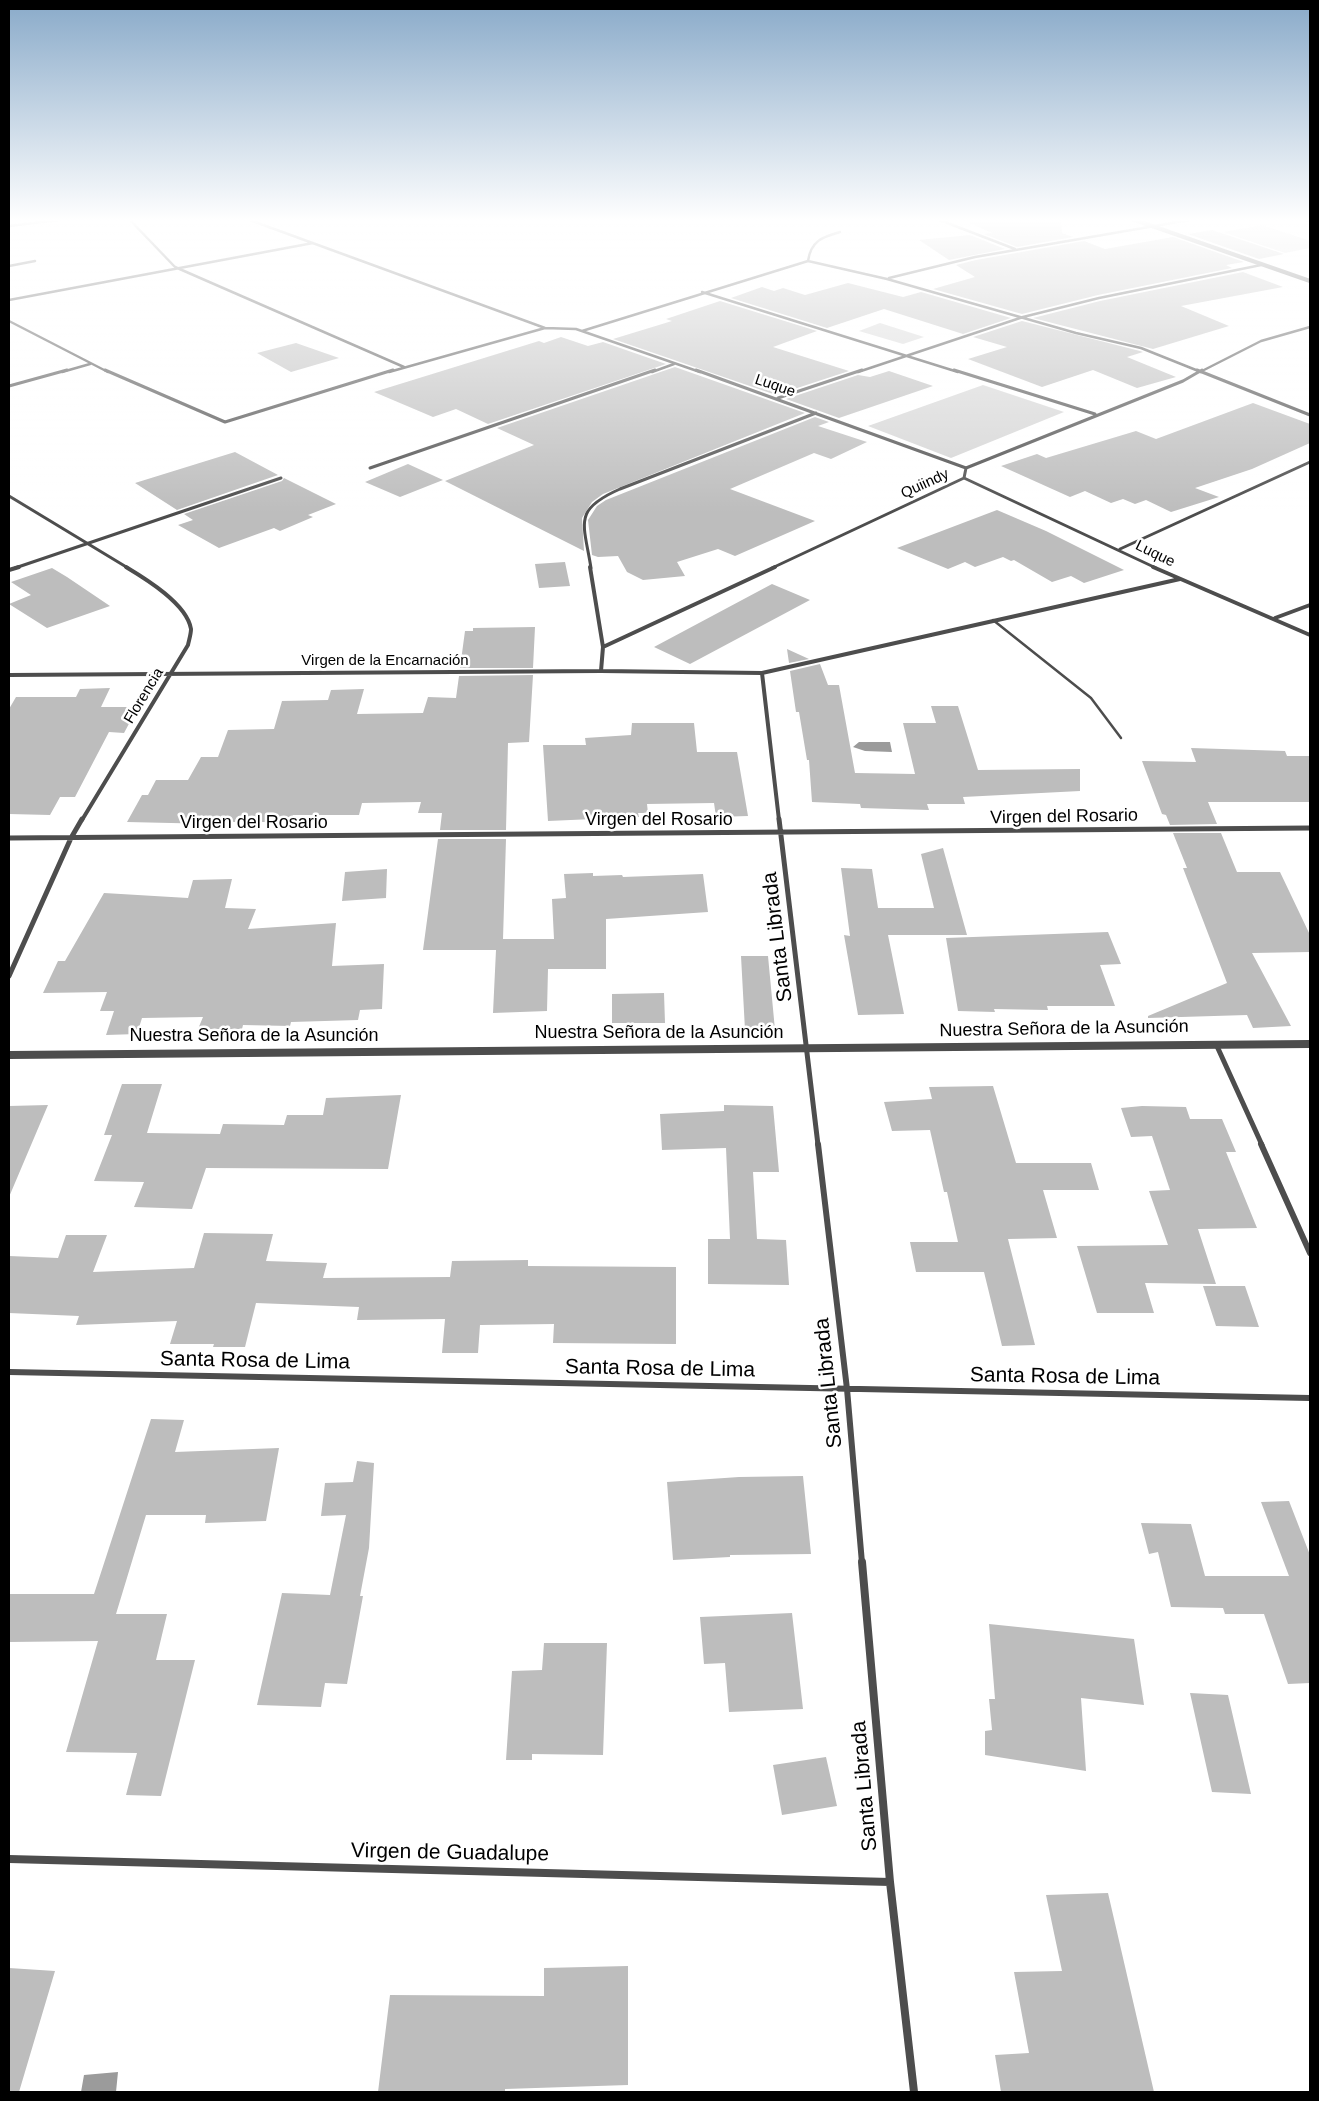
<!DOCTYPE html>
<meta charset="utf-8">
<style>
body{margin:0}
#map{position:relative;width:1319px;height:2101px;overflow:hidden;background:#fff;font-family:Arial,sans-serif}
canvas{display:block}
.frame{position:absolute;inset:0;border:10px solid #000;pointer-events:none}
</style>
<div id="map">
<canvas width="1319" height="2101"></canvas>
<div class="frame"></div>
</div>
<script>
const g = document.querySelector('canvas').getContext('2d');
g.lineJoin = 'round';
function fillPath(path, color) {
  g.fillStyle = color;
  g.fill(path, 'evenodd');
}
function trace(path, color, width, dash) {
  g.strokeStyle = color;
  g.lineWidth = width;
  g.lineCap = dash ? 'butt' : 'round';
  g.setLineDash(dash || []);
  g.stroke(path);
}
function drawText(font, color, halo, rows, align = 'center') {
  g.font = font + ' Arial,sans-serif';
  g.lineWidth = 5;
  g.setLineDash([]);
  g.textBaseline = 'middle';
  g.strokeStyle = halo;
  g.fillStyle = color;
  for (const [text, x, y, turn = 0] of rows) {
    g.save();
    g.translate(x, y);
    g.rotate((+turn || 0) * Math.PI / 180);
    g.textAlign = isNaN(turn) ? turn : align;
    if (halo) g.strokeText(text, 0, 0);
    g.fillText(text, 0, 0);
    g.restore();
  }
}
fillPath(new Path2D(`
 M1262 225 1310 241V248L1285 253 1223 232Z
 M880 323 924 337 903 344 859 331Z
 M983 385 1064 412 951 458 868 426Z`), '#d4d4d4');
fillPath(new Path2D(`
 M859 742H890L892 752 865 751 853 747Z
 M118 2072 116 2092H81L84 2075Z`), '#9b9b9b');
fillPath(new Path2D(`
 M958 218H1061L1062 233 1073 237 1017 247 984 234 992 233Z
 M1212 230 1284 254 1259 259 1188 234Z
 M970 235 1005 249 949 260 919 240Z
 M1173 237 1244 262 1226 265 1232 268 1098 295 1022 314 933 289 975 277 956 265 976 260 1084 241 1105 249Z
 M1243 272 1283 287 1181 306 1229 326 1153 349 1033 318 1100 301Z
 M848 283 903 297 921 292 1011 318 963 334 884 309 827 328 731 298 762 287 774 291 783 288 805 295Z
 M720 301 817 331 773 347 849 371 776 395 613 339 672 321 666 319Z
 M1022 321 1140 351 1143 352 1127 357 1176 377 1137 388 1093 370 1042 387 968 359 1007 347 973 337Z
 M561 337 588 346 603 342 666 364 488 424 456 409 433 417 374 392 539 341 544 343Z
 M296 343 339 358 291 372 257 353Z
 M675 367 805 413 603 494 592 502 582 518 584 551 445 481 534 445 497 428Z
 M889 371 933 386 839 418 786 399 858 375 870 377Z
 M1253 403 1310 424V443L1252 469 1195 488 1219 497 1171 512 1146 500 1135 504 1123 499 1111 503 1085 491 1070 497 1001 466 1037 454 1046 458 1136 431 1156 439Z
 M815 417 829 422 818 426 867 442 831 459 814 453 730 489 815 521 735 556 718 549 677 562 685 576 643 580 627 572 618 556 598 557 592 555 588 520 597 506 606 500Z
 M235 452 278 475 177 510 135 483Z
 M408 464 443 480 400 497 365 482Z
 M284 478 336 504 308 515 313 517 280 531 274 528 219 548 178 525 193 520 184 514 282 481Z
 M997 510 1046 531 1124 570 1084 583 1071 576 1052 582 1014 560 1011 561 1003 557 975 567 965 562 948 569 897 548Z
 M565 562 570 586 539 588 535 564Z
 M52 568 67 577 110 606 47 628 9 604 31 595 11 582Z
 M772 584 810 600 690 664 654 647Z
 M535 627 533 668H460L465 631H473V628Z
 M787 649 809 659 789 663Z
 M820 664 828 685H839L855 773 915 774 903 723H936L931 706H958L978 770 1080 769V791L963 797 965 804H927L929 810 861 808 860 804 812 802 809 760H807L799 712H796L790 671Z
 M533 675 529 742 508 743 506 830H440L442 813H418L421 802 362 803 359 815H293L291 822H216L215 824 127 822 142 795H148L156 780H188L201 757H218L228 730 274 729 282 701 328 700 331 690 364 689 357 714 423 713 428 697 456 698 459 676Z
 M110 688 101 707H138L124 733 109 732 75 797H60L50 815 9 814V709L16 697H76L80 689Z
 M632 723H694L697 752H737L748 816 716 817 714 803 647 804 648 813H638L639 817 548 821 543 745H586L585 738 631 735Z
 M1191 748 1285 751 1287 756H1310V802H1208L1217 824 1170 825 1166 815 1162 814 1142 761 1196 762Z
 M1173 833H1221L1237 872H1280L1310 935V952L1252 953 1291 1026 1253 1028 1247 1015 1148 1018V1016L1227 983 1183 868H1187Z
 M438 839H506L503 939H554L552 899 566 898 564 874 593 873V876L622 875 623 877 703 874 708 912 606 919V969H548L547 1011 493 1013 496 950H423Z
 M943 848 967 935H888L904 1014 858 1015 844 935 850 936 841 868 872 869 878 908H934L921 854Z
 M387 869 386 898 342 901 345 872Z
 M232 879 225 908 256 909 248 929 336 923 332 966 384 964 382 1009 360 1010 358 1020 291 1022 290 1026 243 1025 242 1029H198L203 1017 142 1018 137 1034 106 1035 114 1011H100L107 992 43 993 58 961H65L104 893 188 898 193 880Z
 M1108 932 1121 964 1100 965 1115 1006H1047L1048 1010 994 1009 995 1012 958 1011 946 938Z
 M741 956H768L775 1030H745Z
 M664 993 665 1023H612V994Z
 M122 1084H162L147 1133 220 1134 223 1124 284 1125 287 1115H323L326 1098 401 1095 388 1169 206 1168 192 1209 134 1207 144 1182 94 1181 112 1135H104Z
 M993 1086 1016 1163H1091L1099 1190H1043L1057 1238 1008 1239 1035 1345 1002 1346 984 1272H916L910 1242H958L947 1192H944L930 1130 892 1131 884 1102 932 1099 929 1087Z
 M48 1105 9 1197V1106Z
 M724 1105 773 1106 779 1172H753L757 1239 786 1240 789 1285 708 1284V1239H730L726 1148 662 1150 660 1114 724 1111Z
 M1142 1106 1186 1107 1190 1119H1222L1236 1152H1226L1257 1228 1198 1229 1216 1284 1145 1283 1154 1313H1097L1077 1246 1168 1245 1149 1191 1170 1190 1152 1136 1131 1137 1121 1108Z
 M204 1233 273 1234 266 1261 327 1263 323 1278 450 1277 452 1261 528 1260V1266L676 1267V1344L553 1343 554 1324 480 1325 478 1353H442L445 1319 357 1320 359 1307 256 1303 245 1347H213L214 1344H170L177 1321 76 1325 79 1316 9 1313V1256L58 1258 66 1235H107L93 1272 194 1268Z
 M1203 1286H1245L1259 1327 1216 1326Z
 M151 1419 184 1420 175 1452 279 1448 266 1521 205 1523 206 1515H146L116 1614H167L156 1660H195L161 1796 126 1795 137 1753 66 1752 98 1641 9 1642V1594H94Z
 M357 1461 374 1463 369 1548 360 1596H363L347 1684 325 1683 321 1707 257 1705 282 1593 330 1595 346 1515 321 1516 325 1483 353 1482Z
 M803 1476 811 1554 730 1555V1557L673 1560 667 1482 739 1477Z
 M1289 1501 1310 1555V1683L1288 1684 1264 1614H1225L1223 1608 1171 1607 1158 1552 1149 1554 1141 1523 1191 1524 1205 1576H1289L1261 1502Z
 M792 1613 803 1709 729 1712 725 1663 704 1664 700 1617Z
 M989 1624 1134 1639 1144 1705 1081 1698 1086 1771 985 1755V1731L992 1730 989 1699H995Z
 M544 1643H607L603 1755 532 1754V1760H506L512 1671 542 1670Z
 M1190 1693 1228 1695 1251 1794 1212 1792Z
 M826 1757 837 1806 782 1815 773 1765Z
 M1108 1893 1154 2092H1001L995 2055 1029 2053 1014 1972 1062 1971 1046 1895Z
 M628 1966V2085L505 2089V2092H378L390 1995 544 1996V1968Z
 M9 1968 55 1971 19 2092H9Z`), '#bdbdbd');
trace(new Path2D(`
 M993 620 1091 698 1121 738`), '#4d4d4d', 2.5);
trace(new Path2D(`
 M129 219 175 267 404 367
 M247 219 545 328 576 329 700 372
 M937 219 1015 249
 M1301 219 1310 221
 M9 226 67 219
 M808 261 887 279 1076 333 1141 348 1201 372
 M9 266 35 261
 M889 278 975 257 1195 219
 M702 292 958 372
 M9 300 313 243
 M9 321 108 372
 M582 331 808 261C811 241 822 237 840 232
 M62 372 90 364
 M389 372 545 328
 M652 372 674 364
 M858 372 1023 317 1099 298 1261 265
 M1200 372 1261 341 1310 327`), '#4d4d4d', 2.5);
trace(new Path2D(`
 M105 370 225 422 393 370
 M696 370 966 468
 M954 370 1095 414
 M1197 370 1310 415
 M9 386 67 370
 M778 398 862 370
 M370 468 655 370
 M964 478 1156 568
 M9 496 128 568
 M1120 549 1310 462
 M15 568 281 478
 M591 568C584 523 572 510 620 489L816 413
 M772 568 964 478 966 468 1183 381 1202 370`), '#4d4d4d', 3);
trace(new Path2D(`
 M590 567 603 647 601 671
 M1153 567 1310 635
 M9 570 19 567
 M1275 618 1310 605
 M603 647 775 567
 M762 673 779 820
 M9 675 601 671 762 673 1180 579
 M82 820 188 645C189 640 191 634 191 629 187 604 146 579 126 567`), '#4d4d4d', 4);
trace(new Path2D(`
 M779 819 818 1145
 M9 838 1310 828
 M9 976 71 838 82 819
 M1216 1044 1262 1145`), '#4d4d4d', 5);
trace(new Path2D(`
 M818 1144 847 1389 862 1563
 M1261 1144 1310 1253
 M9 1372 1310 1398`), '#4d4d4d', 6);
trace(new Path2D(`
 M862 1562 890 1882 914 2092
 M9 1859 890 1882`), '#4d4d4d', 8);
trace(new Path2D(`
 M1132 219 1310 281`), '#4d4d4d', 4);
trace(new Path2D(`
 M9 1055 1310 1044`), '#4d4d4d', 8);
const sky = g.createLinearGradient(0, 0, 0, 513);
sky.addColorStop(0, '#89aac9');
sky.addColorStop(0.43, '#fff');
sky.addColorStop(1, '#ffffff00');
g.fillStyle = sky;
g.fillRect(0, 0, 1319, 513);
drawText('15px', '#000', '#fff', [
 ["Luque",775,386,19],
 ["Quiindy",925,484,-25],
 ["Luque",1155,554,26],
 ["Virgen de la Encarnación",385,661],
 ["Florencia",144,696,-59]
]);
drawText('18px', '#000', '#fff', [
 ["Virgen del Rosario",1064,817,-1],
 ["Virgen del Rosario",659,820],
 ["Virgen del Rosario",254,823],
 ["Nuestra Señora de la Asunción",1064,1029,-1],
 ["Nuestra Señora de la Asunción",659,1033],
 ["Nuestra Señora de la Asunción",254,1036]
]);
drawText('21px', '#000', '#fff', [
 ["Santa Librada",778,937,-97],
 ["Santa Rosa de Lima",255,1361,1],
 ["Santa Rosa de Lima",660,1369,1],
 ["Santa Rosa de Lima",1065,1377,1],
 ["Santa Librada",829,1383,-96],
 ["Santa Librada",865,1786,-95],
 ["Virgen de Guadalupe",450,1853,1]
]);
</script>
